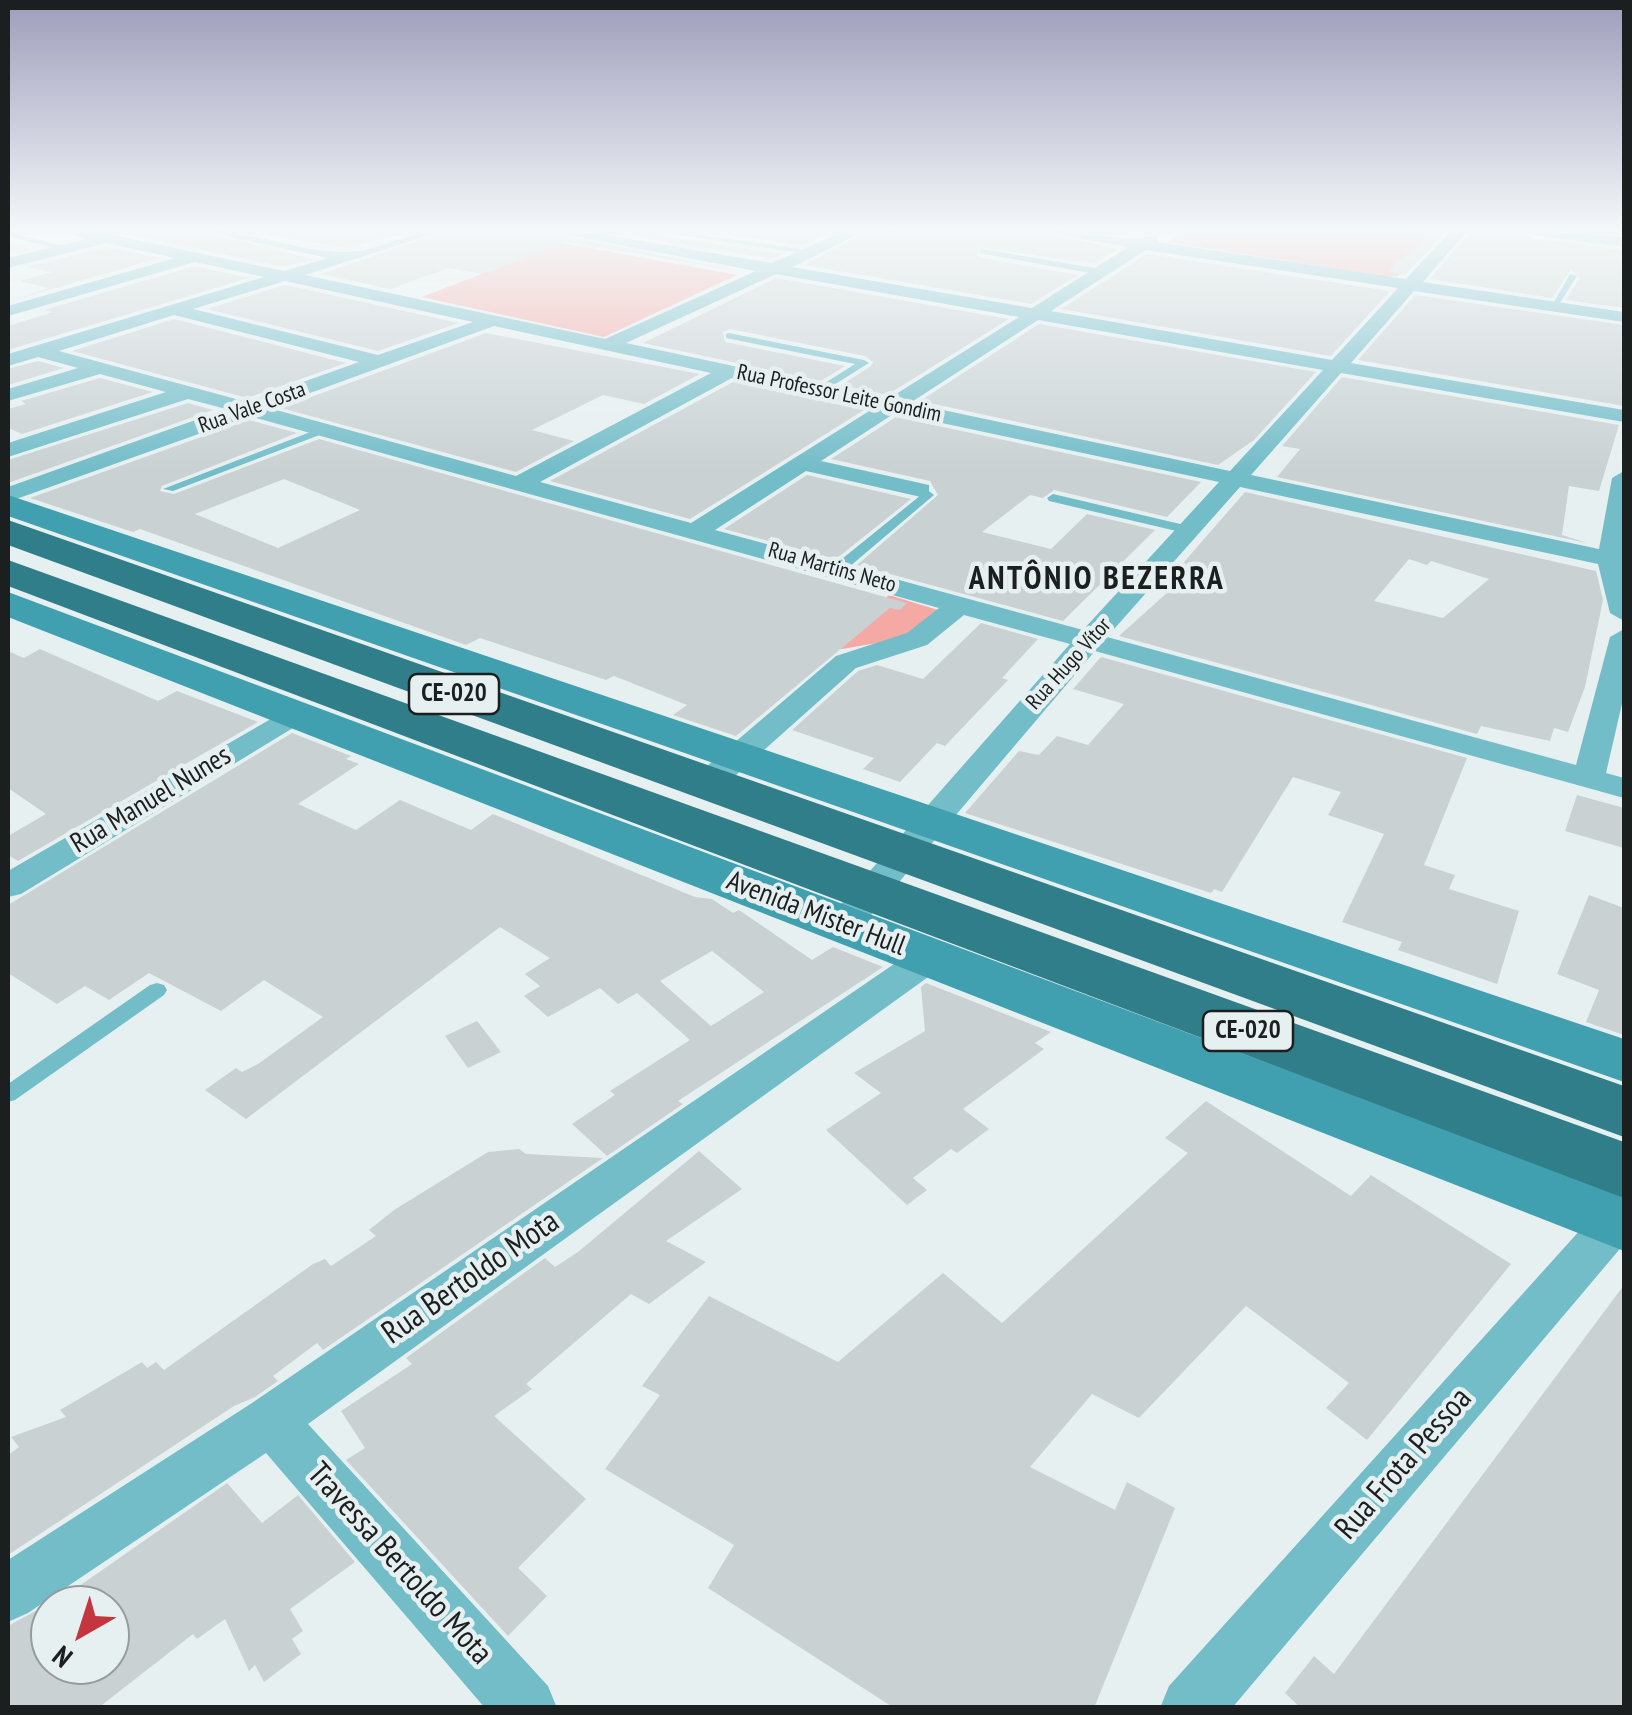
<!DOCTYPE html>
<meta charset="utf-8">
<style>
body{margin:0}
#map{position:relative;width:1632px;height:1715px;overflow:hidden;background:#e7f0f1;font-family:"PT Sans Narrow",sans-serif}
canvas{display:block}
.frame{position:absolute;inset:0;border:10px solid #1c1f1f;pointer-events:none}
.north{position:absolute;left:30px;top:1585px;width:100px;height:100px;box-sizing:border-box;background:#e7f0f1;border:2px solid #969c9d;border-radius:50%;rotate:219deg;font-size:28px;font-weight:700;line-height:40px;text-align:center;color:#1c1f1f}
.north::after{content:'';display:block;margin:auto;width:35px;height:45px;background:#c5353d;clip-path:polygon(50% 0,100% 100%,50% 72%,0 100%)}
</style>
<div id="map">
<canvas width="1632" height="1715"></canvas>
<div class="frame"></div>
<div class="north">N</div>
</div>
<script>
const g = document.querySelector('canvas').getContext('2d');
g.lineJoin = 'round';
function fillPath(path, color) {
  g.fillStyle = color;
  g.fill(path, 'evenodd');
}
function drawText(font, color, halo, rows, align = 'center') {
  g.font = font + ' "PT Sans Narrow",sans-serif';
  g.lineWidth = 9;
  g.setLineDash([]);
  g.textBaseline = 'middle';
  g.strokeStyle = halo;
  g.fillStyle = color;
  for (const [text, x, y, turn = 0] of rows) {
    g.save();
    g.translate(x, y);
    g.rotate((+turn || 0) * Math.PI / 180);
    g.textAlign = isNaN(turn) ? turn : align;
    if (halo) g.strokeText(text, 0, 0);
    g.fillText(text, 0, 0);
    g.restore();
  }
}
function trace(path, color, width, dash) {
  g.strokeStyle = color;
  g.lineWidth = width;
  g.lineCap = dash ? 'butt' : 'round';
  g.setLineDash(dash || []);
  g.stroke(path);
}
fillPath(new Path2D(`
 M1185 230H1442L1398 276 1387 277 1168 242Z
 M562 243 737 275 604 337 422 297Z
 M889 595 938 610 907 638 830 651Z`), '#f5a9a5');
fillPath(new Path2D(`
 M106 230H194L313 259 284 267Z
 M238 230H418L346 248Z
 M449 230H538L744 272 568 242 482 274 449 268 390 289 320 274Z
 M597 230H659L665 237 783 254 772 259Z
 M689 230H838L803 245Z
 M870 230 945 234 953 230H1032L1118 249 1094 264 979 247 978 257 1078 275 1031 304 804 265Z
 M1433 230H1447L1405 275 1387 272Z
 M1472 230H1522L1534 239 1624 250V308L1566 300 1580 278 1571 270 1552 298 1430 279Z
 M106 247 160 258 10 301 50 288 19 281 52 272 28 267Z
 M1147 254 1390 291 1331 356 1061 309Z
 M195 266 249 278 8 350V326L53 312 44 310Z
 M776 278 1009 319 887 395 841 385 871 366 873 362 865 356 730 329 723 332 725 342 845 366 821 381 643 343Z
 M285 285 459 323 378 351 207 309Z
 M1415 295 1624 325V406L1358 360Z
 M174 319 346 363 247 398 72 351Z
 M1039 324 1316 372 1254 440 1218 465 920 401Z
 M486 333 700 374 644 404 603 395 532 430 574 441 516 472 281 408Z
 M38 361 64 368 8 385V369Z
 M1342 377 1619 425 1599 491 1569 486 1562 535 1587 543 1277 477 1300 449 1282 446Z
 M100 378 153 392 22 434 8 428V409L26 404 21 401Z
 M733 382 864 410 690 519 550 481Z
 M188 403 213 410 8 483V460Z
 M896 417 1201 482 1167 517 1054 490 1043 498 1030 495 982 532 1051 549 1087 514 1155 530 1063 621 857 565 938 495 930 481 831 459Z
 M249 420 297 433 162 486 160 491 174 494 319 439 907 603 900 610 890 608 736 736 673 715 687 705 614 676 606 680 480 638 466 645 140 529 133 532 30 498ZM284 479 360 510 278 548 195 514Z
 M807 475 911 499 836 559 724 529Z
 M1245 492 1596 571 1603 600 1585 687 1568 732 1554 728 1550 741 1481 726 1477 734 1119 636 1190 572 1178 569ZM1409 559 1427 565 1431 561 1489 579 1443 618 1374 601Z
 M981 623 1038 639 1002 678 1008 680 945 746 937 743 900 782 863 769 874 758 792 730 858 671 877 665 923 679Z
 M40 649 158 701 177 691 258 722 18 861 8 855V836L46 814 8 788V651L24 658Z
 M1101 657 1467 758 1424 865 1455 875 1449 889 1519 911 1497 984 1398 950 1402 942 1342 922 1384 834 1328 815 1341 792 1293 777 1222 892 1214 889 1211 893 965 813 1019 751 1039 755 1057 736 1088 745 1124 704 1073 689Z
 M292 733 351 756 346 759 359 764 298 804 356 830 400 800 471 830 493 814 695 897 712 899 733 913 739 910 812 960 833 947 883 967 678 1101 683 1104 607 1156 572 1124 615 1095 610 1091 690 1040 637 993 618 1004 600 988 548 1017 524 996 540 986 525 974 550 958 500 927 246 1119 205 1090 236 1068 242 1072 258 1064 323 1017 264 980 221 1011 149 973 109 1000 85 986 57 1004 8 973V905ZM712 951 764 992 711 1026 660 981Z
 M1577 795 1624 808V848L1565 831Z
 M1589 895 1624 908V1035L1586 1022 1599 990 1557 974Z
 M926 983 1051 1032 1035 1043 1044 1049 963 1109 989 1129 957 1153 951 1149 913 1178 927 1190 907 1205 826 1130 881 1093 854 1073 925 1031 921 987Z
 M477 1021 501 1052 468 1068 445 1036Z
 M1206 1101 1351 1196 1371 1175 1511 1264 1367 1440 1326 1408 1349 1383 1246 1306 1139 1418 1092 1394 1030 1467 1115 1510 1127 1482 1175 1508 1094 1708H894L708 1588 734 1545 605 1469 660 1395 642 1386 709 1296 838 1362 943 1273 1002 1323 1188 1153 1165 1138Z
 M519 1149 526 1154 603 1158 323 1350 317 1343 273 1376 278 1381 255 1397 234 1406 8 1555V1455L19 1447 11 1437 66 1417 60 1410 142 1362 147 1368 156 1362 164 1370 313 1264 325 1259 331 1266 376 1236 369 1230 394 1210 488 1152Z
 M699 1151 742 1189 666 1241 706 1262 649 1304 631 1294 526 1384 532 1389 494 1416 586 1499 518 1568 547 1596 508 1636 346 1460 365 1448 341 1411 412 1364 406 1358 545 1258 555 1267 578 1252Z
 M1624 1285V1708H1301L1285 1693 1314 1656 1334 1674Z
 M227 1483 262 1523 298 1495 355 1562 290 1609 303 1631 292 1639 301 1654 264 1682 255 1665 249 1671 225 1619 197 1639 193 1634 98 1708H8V1626L50 1603V1665H110V1605H52Z`), '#c9d1d3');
fillPath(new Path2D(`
 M663 230 809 250 813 252 809 254 666 233Z
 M1148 230H1165L1166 231 1162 233Z
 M8 232 68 247 69 249 65 251 8 236Z
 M982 249 1101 269 1105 272 1101 275 979 253Z
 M1570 274 1577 276 1556 309H1550Z
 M729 333 864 360 869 363 821 393 817 392V388L855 364 726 338V334Z
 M326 426 331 429 330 431 173 491 163 489Z
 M917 488H925L934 495 842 573H832V567L921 495 915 490Z
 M1053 494 1193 527 1195 530 1189 534 1049 501 1047 498Z
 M157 983 164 985 167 990 164 995 15 1100 8 1102V1084L150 985Z`), '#73bdc9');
fillPath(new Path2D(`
 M60 230H89L284 271 328 258 198 230C248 229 296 252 346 252 379 252 410 230 445 230L305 275 605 339 756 271 542 230H576L772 263 847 230H867L792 267 1032 308 1128 247 1036 230C1070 230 1101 237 1134 239 1143 239 1148 235 1158 236V242L1406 279 1452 230H1468L1423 282 1624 312V322L1414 291 1351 363 1624 410V422L1341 373 1251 475 1599 549 1612 478 1624 471V621L1610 613 1598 564 1240 487 1107 637 1576 765 1610 637 1624 629V695L1606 773 1624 778V798L1095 651 866 921H840L835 913 840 905 1070 644 964 615 927 645 856 668 717 792H693L689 785 693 778 836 656 907 633 939 608 249 416 8 502V487L226 409 188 399 8 457V443L166 392 100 374 8 401V389L78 368 38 357 8 366V354L264 277 195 262 8 316V306L175 258 106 243 8 268V258L87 239ZM1146 250 1398 288 1332 360 1051 311ZM776 274 1019 317 888 399 626 343ZM285 281 473 322 378 355 193 309ZM174 315 359 362 247 402 59 351ZM1038 320 1323 370 1230 471 910 403ZM494 326 711 373 516 476 269 408ZM732 378 874 408 691 523 540 482ZM895 413 1219 482 1083 630 715 530 806 471 921 497 929 495V485L821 461Z
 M1526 230 1624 237V247L1534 235Z
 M295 705 310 714 306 720 21 894 8 897V871Z
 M929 945 942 949 948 958 942 967 308 1424 548 1686 557 1708H485L266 1453 28 1613 8 1622V1560L252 1403 916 949Z
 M1616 1202 1624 1205V1244L1232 1708H1160L1169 1686 1600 1208Z`), '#73bdc9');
fillPath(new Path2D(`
 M8 495 1624 1039V1082L8 516Z
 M8 592 1624 1196V1251L8 617Z`), '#40a0af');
fillPath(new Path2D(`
 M8 520 1624 1086V1137L8 545Z
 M8 560 1624 1142V1198L8 586Z`), '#307e8a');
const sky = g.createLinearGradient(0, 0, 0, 470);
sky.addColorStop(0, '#9e9dbb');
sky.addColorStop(0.49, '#f4f8f9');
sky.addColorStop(1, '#f4f8f900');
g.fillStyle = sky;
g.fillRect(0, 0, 1632, 470);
drawText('22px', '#1c1f1f', '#e7f0f1', [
 ["Rua Professor Leite Gondim",839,394,12],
 ["Rua Vale Costa",252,408,-20],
 ["Rua Martins Neto",832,568,16],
 ["Rua Hugo Vítor",1069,664,-48]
]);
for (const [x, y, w] of [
 [454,694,90],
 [1248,1031,90]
]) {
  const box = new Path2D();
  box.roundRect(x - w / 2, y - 20, w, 40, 8);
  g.fillStyle = '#e7f0f1';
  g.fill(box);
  trace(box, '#1c1f1f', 2.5);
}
drawText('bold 25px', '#1c1f1f', null, [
 ["CE-020",454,694],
 ["CE-020",1248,1031]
]);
drawText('28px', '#1c1f1f', '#e7f0f1', [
 ["Rua Manuel Nunes",151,800,-31],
 ["Avenida Mister Hull",816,914,21]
]);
g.letterSpacing = '2.5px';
drawText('bold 32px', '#1c1f1f', '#e7f0f1', [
 ["ANTÔNIO BEZERRA",1097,580]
]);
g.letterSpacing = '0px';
drawText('32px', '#1c1f1f', '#e7f0f1', [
 ["Rua Bertoldo Mota",471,1278,-35],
 ["Rua Frota Pessoa",1404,1464,-49],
 ["Travessa Bertoldo Mota",399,1564,48]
]);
</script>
